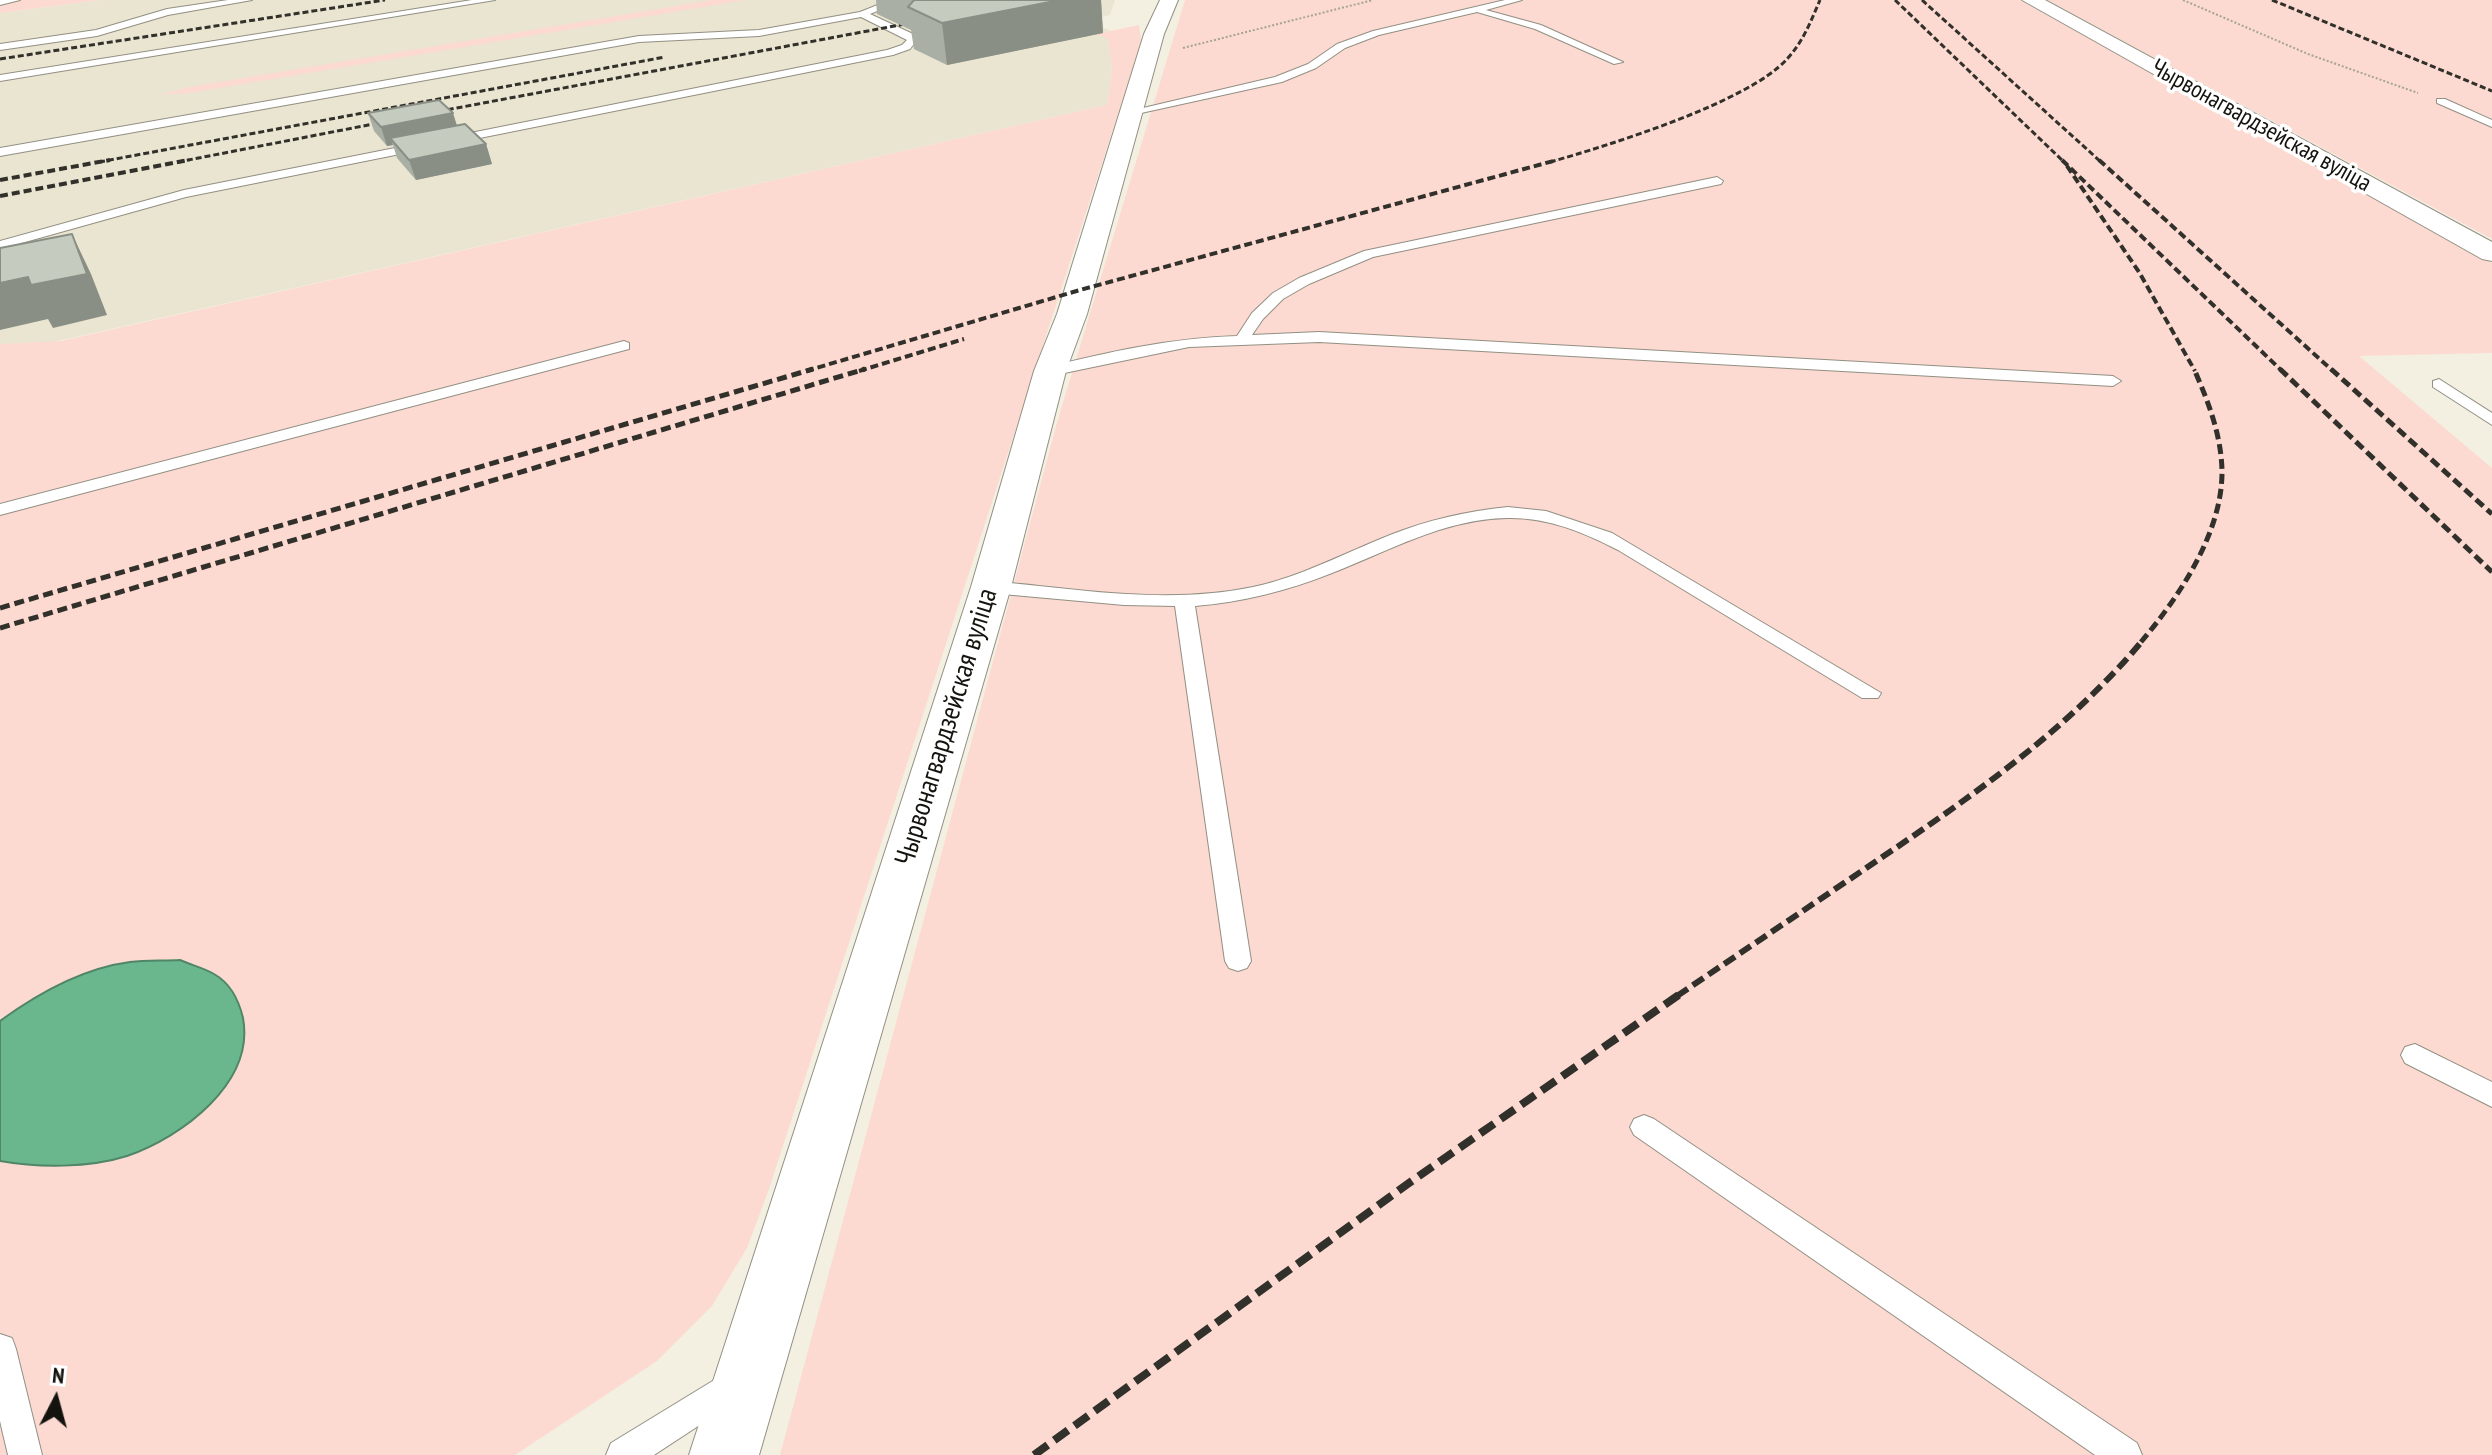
<!DOCTYPE html>
<meta charset="utf-8">
<style>
body{margin:0}
#map{position:relative;width:2492px;height:1455px;overflow:hidden;background:#f3f0e2;font-family:"PT Sans Narrow",sans-serif}
canvas{display:block}
.north{position:absolute;left:16px;top:1359px;width:80px;height:80px;-webkit-text-stroke:6px #fff;paint-order:stroke;rotate:6deg;font-size:22px;font-weight:700;line-height:32px;text-align:center;color:#14130e}
.north::after{content:'';display:block;margin:auto;width:28px;height:36px;background:#14130e;clip-path:polygon(50% 0,100% 100%,50% 72%,0 100%)}
</style>
<div id="map">
<canvas width="2492" height="1455"></canvas>
<div class="north">N</div>
</div>
<script>
const g = document.querySelector('canvas').getContext('2d');
g.lineJoin = 'round';
function fillPath(path, color) {
  g.fillStyle = color;
  g.fill(path, 'evenodd');
}
function trace(path, color, width, dash) {
  g.strokeStyle = color;
  g.lineWidth = width;
  g.lineCap = dash ? 'butt' : 'round';
  g.setLineDash(dash || []);
  g.stroke(path);
}
function drawText(font, color, halo, rows, align = 'center') {
  g.font = font + ' "PT Sans Narrow",sans-serif';
  g.lineWidth = 7;
  g.setLineDash([]);
  g.textBaseline = 'middle';
  g.strokeStyle = halo;
  g.fillStyle = color;
  for (const [text, x, y, turn = 0] of rows) {
    g.save();
    g.translate(x, y);
    g.rotate((+turn || 0) * Math.PI / 180);
    g.textAlign = isNaN(turn) ? turn : align;
    if (halo) g.strokeText(text, 0, 0);
    g.fillText(text, 0, 0);
    g.restore();
  }
}
fillPath(new Path2D(`
 M101 0H1115L1110 15 1088 21 1111 31 1098 34 1108 38 1112 71 1107 105 0 354V13Z`), '#eae5d0');
fillPath(new Path2D(`
 M0 0H101L0 13Z
 M712 0H746L189 93 160 95 189 87Z
 M1185 0H2020L2492 263V353L2359 356 2492 468V1455H780L1058 419Z
 M2047 0H2492V239Z
 M1139 25 1141 40 1132 71 768 1192 747 1248 712 1306 657 1361 515 1455H0V344L61 341 1107 105 1112 71 1108 39 1096 34Z`), '#fcdad1');
const water = new Path2D(`
 M180 960C191 965 204 968 214 974 230 983 239 1001 243 1018 255 1083 182 1137 127 1156 89 1168 39 1168 0 1161V1021C37 994 84 968 130 962 146 960 163 961 180 960Z`);
fillPath(water, '#6ab78d');
trace(water, '#508667', 2);
const service = new Path2D(`
 M0 0H20L0 5Z
 M228 0H252L168 15 97 36 0 50V44L96 30 167 9Z
 M472 0H495L0 81V75Z
 M890 0H904L870 14 913 34 917 40 910 49 893 55 186 197 0 249V241L184 190 887 50 902 45 907 40 861 17 759 36 639 42 0 156V148L639 36 759 30 860 12Z
 M1505 0H1522L1486 10 1541 25 1623 62 1614 64 1535 29 1477 12 1379 35 1345 48 1316 68 1282 82 1132 115 1126 112 1275 77 1308 64 1337 44 1373 31Z
 M2437 99H2445L2492 120V127L2437 103Z
 M1717 177 1723 181 1721 184 1373 257 1309 284 1283 299 1263 319 1252 335 1319 332 2113 376 2121 381 2113 386 1319 342 1189 347 1050 376 1042 371 1044 368C1108 352 1171 338 1237 336L1252 313 1273 293 1299 278 1364 251Z
 M624 341 629 343V349L0 515V504Z
 M2439 379 2492 413V425L2433 387V381Z
 M1508 507 1546 511 1612 533 1881 693 1878 698H1862L1618 550C1583 532 1547 517 1507 518 1444 519 1389 551 1332 573 1287 591 1243 602 1195 606L1251 961 1247 968 1238 971 1229 968 1225 961 1175 606 1124 605 991 593 981 587 991 581C1077 589 1167 605 1253 587 1300 577 1345 553 1390 535 1428 520 1467 511 1508 507Z
 M2415 1044 2492 1082V1107L2405 1063 2401 1055 2405 1047Z
 M1644 1115 1654 1119 2137 1443 2142 1455H2095L1634 1135 1630 1127 1634 1119Z
 M0 1334 12 1338 16 1349 42 1455H8L0 1421Z
 M729 1371 741 1376 746 1387 741 1398 654 1455H606L611 1443Z`);
const minor = new Path2D(`
 M1160 0H1178L1164 34 1087 314 1066 371 1011 587 759 1455H689L971 587 1034 371 1057 314 1144 34Z
 M2022 0H2045L2492 242V261L2482 259Z`);
trace(service, '#928f83', 2);
trace(minor, '#928f83', 2);
trace(new Path2D(`
 M2183 0 2308 54 2418 93
 M1183 48 1373 0`), '#a5a398', 2, [2, 2]);
fillPath(service, '#fff');
fillPath(minor, '#fff');
trace(new Path2D(`
 M1895 0 2064 162
 M1922 0 2101 162
 M2272 0 2492 91
 M0 59 385 0
 M430 113 921 21
 M99 162 665 57
 M178 162 394 120
 M1550 162C1607 146 1749 102 1787 59 1803 42 1811 21 1820 0`), '#31302a', 3, [6, 3]);
trace(new Path2D(`
 M2062 160 2282 371
 M2099 160 2333 371
 M2067 166 2139 272 2195 371
 M0 180 110 160
 M0 196 189 160
 M806 371 1080 290 1557 160
 M859 371 964 339`), '#31302a', 4, [8, 4]);
trace(new Path2D(`
 M2280 369 2492 572
 M2331 369 2492 514
 M0 608 813 369
 M0 628 865 369
 M2141 642C2179 597 2223 532 2222 470 2221 434 2208 401 2194 369`), '#31302a', 5, [10, 5]);
trace(new Path2D(`
 M1677 996C1743 951 1809 907 1875 862 1971 797 2068 730 2143 640`), '#31302a', 6, [13, 6]);
trace(new Path2D(`
 M1034 1455 1409 1183 1680 994`), '#31302a', 8, [17, 8]);
fillPath(new Path2D(`
 M876 0H1101L1103 33 947 65 914 49 911 30 877 14Z
 M368 113 457 125 486 144 492 164 416 180 397 158 393 145 387 146 374 131Z`), '#a9afa4');
fillPath(new Path2D(`
 M1060 0H1101L1103 33 947 65 942 23Z
 M453 113 459 132 390 138 393 145 387 146 381 127Z
 M486 144 492 164 416 180 409 160Z
 M72 234 91 274 107 315 53 328 48 319 0 330V283Z`), '#8a8f86');
const building = new Path2D(`
 M914 0H1060L942 23 908 7Z
 M439 100 453 113 381 127 368 113Z
 M465 124 486 144 409 160 390 138Z
 M72 234 87 274 31 285 28 277 0 283V248Z`);
fillPath(building, '#c5ccbf');
trace(building, '#8a8f86', 2);
drawText('24px', '#14130e', '#fff', [
 ["Чырвонагвардзейская вуліца",2261,126,29]
]);
drawText('28px', '#14130e', '#fff', [
 ["Чырвонагвардзейская вуліца",947,727,-73]
]);
</script>
